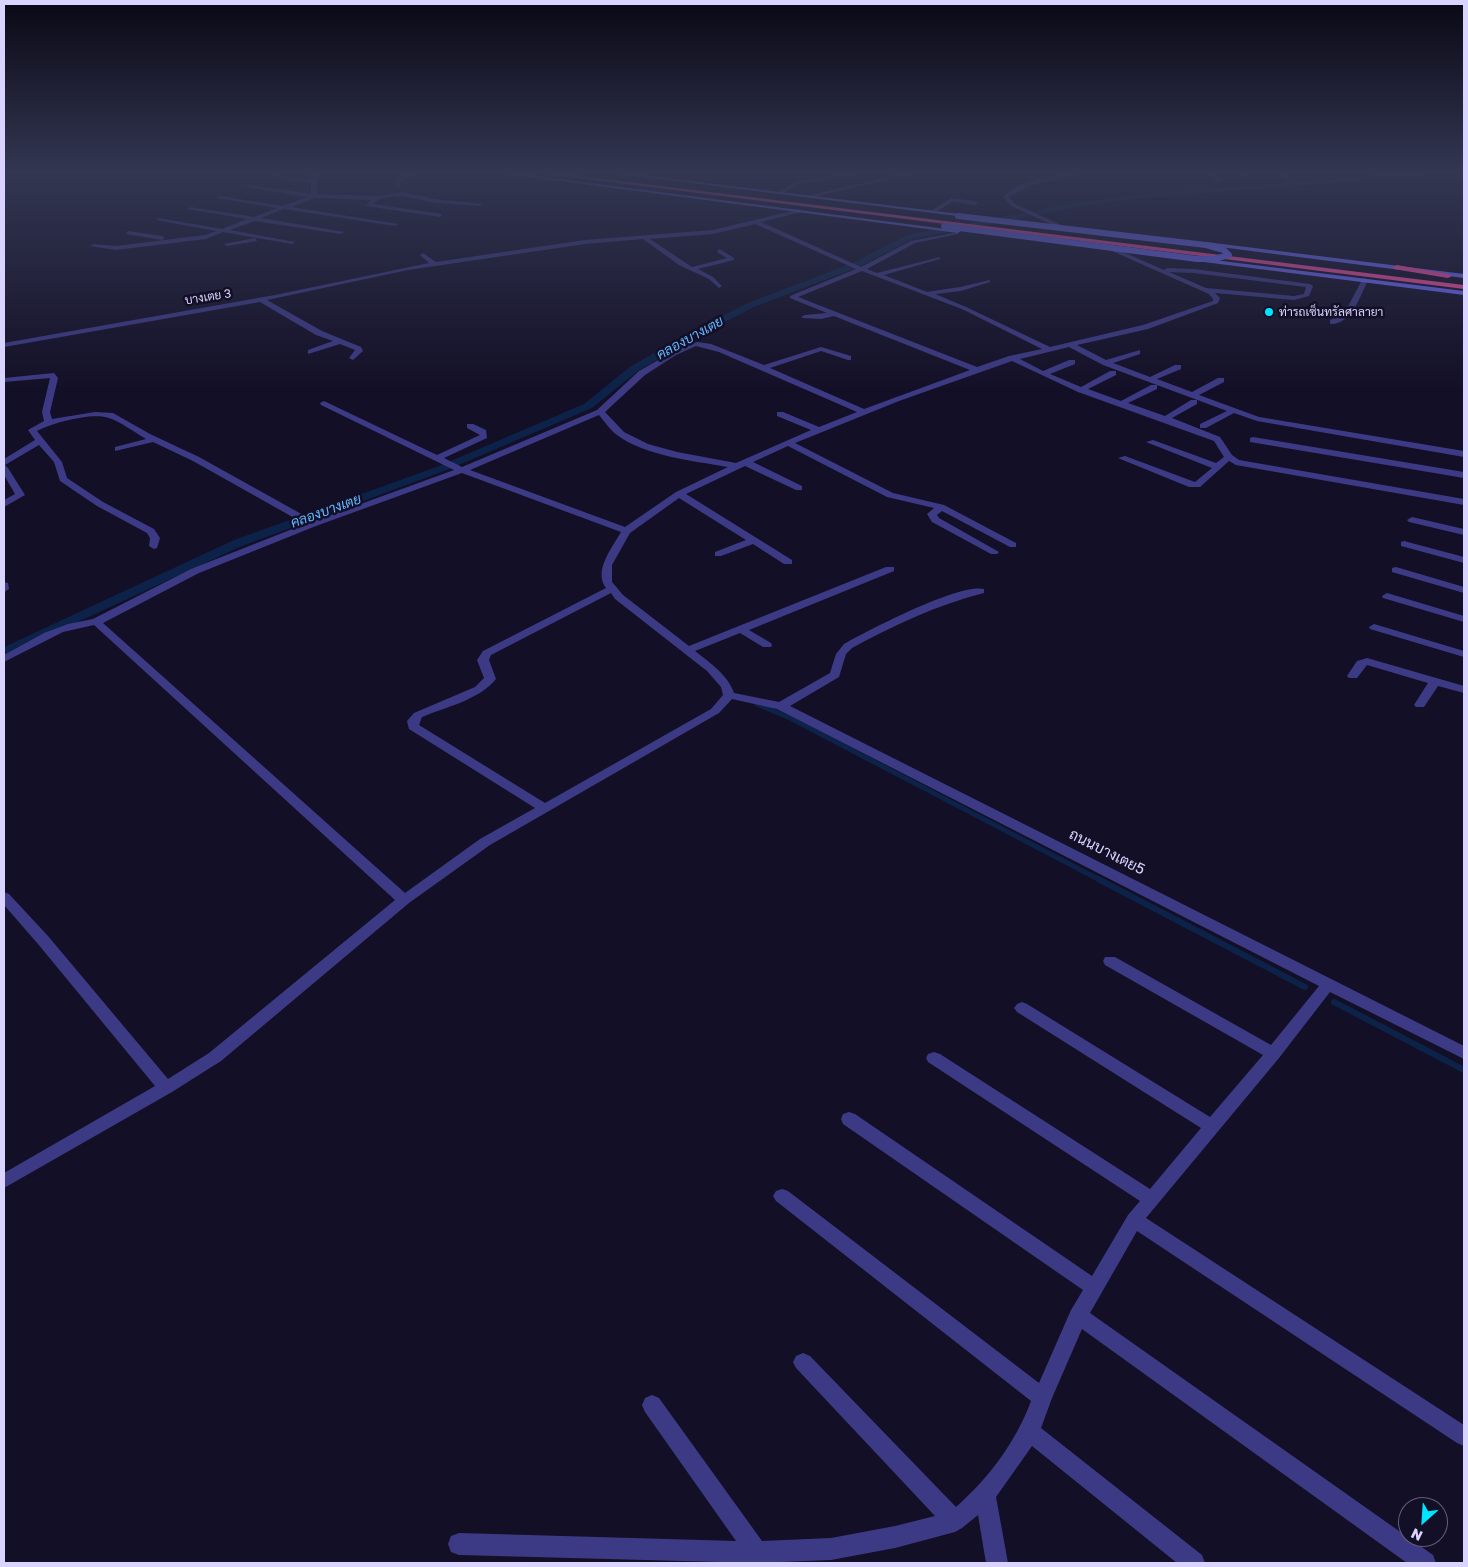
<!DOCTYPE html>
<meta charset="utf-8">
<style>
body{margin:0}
#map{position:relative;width:1468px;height:1567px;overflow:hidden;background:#130f26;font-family:"Golos Text",sans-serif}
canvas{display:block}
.frame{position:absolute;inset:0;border:5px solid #d9d4ff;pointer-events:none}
.north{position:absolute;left:1398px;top:1497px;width:50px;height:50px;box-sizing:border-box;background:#130f26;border:1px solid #625e7d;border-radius:50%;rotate:206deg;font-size:14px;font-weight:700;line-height:20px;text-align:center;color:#d9d4ff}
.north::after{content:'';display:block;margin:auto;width:18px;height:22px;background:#00e5ff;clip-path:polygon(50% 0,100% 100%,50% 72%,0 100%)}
</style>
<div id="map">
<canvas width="1468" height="1567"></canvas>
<div class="frame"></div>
<div class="north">N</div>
</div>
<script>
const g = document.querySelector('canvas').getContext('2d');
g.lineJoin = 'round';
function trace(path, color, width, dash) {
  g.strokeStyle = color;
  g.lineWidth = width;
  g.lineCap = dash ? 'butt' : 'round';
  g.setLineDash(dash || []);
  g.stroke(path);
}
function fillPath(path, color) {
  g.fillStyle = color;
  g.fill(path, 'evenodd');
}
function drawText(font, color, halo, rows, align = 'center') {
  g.font = font + ' "Golos Text",Sarabun,sans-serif';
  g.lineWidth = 5;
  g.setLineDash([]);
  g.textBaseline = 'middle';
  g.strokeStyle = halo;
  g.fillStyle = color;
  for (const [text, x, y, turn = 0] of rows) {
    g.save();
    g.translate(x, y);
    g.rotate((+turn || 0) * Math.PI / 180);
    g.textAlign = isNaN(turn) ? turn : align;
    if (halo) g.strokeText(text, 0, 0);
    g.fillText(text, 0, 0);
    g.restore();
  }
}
trace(new Path2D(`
 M757 704 790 718 1100 880`), '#0c2248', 5);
trace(new Path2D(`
 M1098 879 1305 987
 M1334 1002 1464 1070`), '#0c2248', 6);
fillPath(new Path2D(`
 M1394 174H1424L1420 176 1133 199 1076 207 912 239 861 266 754 307 705 332 639 370 592 408 447 470 242 546 4 656V647L234 540 439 466 584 404 631 366 699 328 748 303 855 262 907 235 1076 203 1133 195Z`), '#0c2248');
fillPath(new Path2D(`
 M311 174H317V194L377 196 403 192 435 199 483 204 480 206C466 205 451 204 437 203 416 201 392 189 373 204L442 214 440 217 366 206 371 200 315 198 291 207 398 224 395 226 284 209 261 218 344 232 341 234 255 221 230 230 295 242 292 244 223 232 206 239 116 250 90 246 93 244 116 246 205 235 216 231 156 220 159 218 222 229 247 219 187 209 190 207 254 217 277 208 217 198 220 196 283 206 307 197 246 187 249 185 311 194V183L273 177 276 175 311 180Z
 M406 174H412L399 183 401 187H397L393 183Z
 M845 174H858L799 184 781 194 776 193 796 182Z
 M902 174H912L809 198 806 196Z
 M1068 174H1078L1029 186 1009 197 1015 204 1061 225V227H1057L1011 206 1003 197C1018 180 1047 178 1068 174Z
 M1208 174H1214L1223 181 1218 182Z
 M1240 174H1246L1247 175 1244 177Z
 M1278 174H1285L1297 181 1292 182Z
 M951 198 975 201 978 203 975 205 952 202 936 212 931 211Z
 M800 209 802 212 761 222 861 267 911 241 958 232V234L915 243 867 269 877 273 940 257V259L884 275 927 292 960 287 990 280V282L961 291 935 294 966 307 1050 347 1143 325 1213 301V299L1209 294 1112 251 1114 248 1164 270 1167 268 1194 269 1310 284 1313 286 1309 296 1294 300 1215 293 1220 298 1218 303 1148 329 1077 345 1106 360 1140 350V354L1113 363 1150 377 1175 365H1181V369L1157 379 1192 392 1218 378H1224V382L1199 395 1259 417 1464 451V457L1257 421 1234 413 1206 428H1200V424L1227 411 1103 365 1069 347 1020 359 1043 371 1069 360H1075V364L1050 374 1081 387 1110 371H1116V375L1088 389 1121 401 1151 385H1157V389L1128 403 1165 416 1191 400H1197V404L1172 418 1220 437 1232 455 1239 460 1464 499V505L1236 465 1229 461 1200 487H1189L1118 458 1125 456 1195 482 1212 468 1146 442 1153 440 1216 463 1224 457 1214 441 1078 392 1012 361 899 401 795 443 893 493 944 505 1016 543V547H1010L942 511 937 515 939 518 999 552 997 554H991L932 522 927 514 934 508 887 497 788 446 753 462 802 486V490H796L745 466 686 494 792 560V564H784L753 544 721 556H715V552L746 540 679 498 630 533 612 565V582L623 595 689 646 886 567H894V571L749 630 771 643 772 645 771 647H763L740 633 695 651C710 663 728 675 734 693L779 702 830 673 836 654 844 644C869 630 959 583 984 589V593C937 605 894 625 852 648L846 654 839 677 790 706 1464 1046V1059L1330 992 1279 1058 1146 1218 1464 1425V1446L1457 1443 1137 1231 1090 1313 1433 1555 1436 1563H1407L1082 1329 1052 1398 1041 1428 1202 1555 1205 1563H1177L1032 1446 996 1497 1008 1563H986L978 1515 962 1528 955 1532 895 1548 831 1560 757 1563 459 1555 451 1552 448 1544 451 1536 459 1533 736 1541 645 1412 642 1405 645 1398 652 1395 659 1398 762 1541 831 1538 895 1526 935 1516 796 1368 793 1362 796 1356 803 1353 810 1356 956 1507C988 1479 1016 1442 1031 1401L776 1201 773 1196 776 1191 782 1189 788 1191 1039 1383 1071 1310 1083 1290 843 1124 841 1119 843 1114 849 1112 855 1114 1092 1276 1128 1215 1140 1201 928 1062 926 1058 928 1054 934 1052 940 1054 1150 1189 1201 1128 1017 1012 1014 1008 1017 1004 1022 1002 1027 1004 1210 1117 1263 1055 1105 965 1103 961 1105 957H1115L1271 1045 1319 986 777 709 732 699 719 713 490 845 409 903 221 1061 172 1092 4 1188V1173L155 1086 38 944 4 905V892L9 894 48 936 168 1079 209 1053 395 900 94 625 63 632 4 662V655L44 633 68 624 93 619 191 569 305 524 193 461 153 442 115 451V447L146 439C134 432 121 422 109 418 92 412 52 423 37 431L62 462 67 478 103 502 154 529 160 538 157 548 154 549 149 546 150 538 147 533 97 506 60 481 54 462 39 445 5 465 8 468 25 495 4 507V500L15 494 4 475V459L35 440 28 430 44 421 42 412 50 378 4 382V378L54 373 58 378 50 412 52 419 95 412 113 413 150 434 199 457 314 521 454 470 321 405 320 403 324 401 437 455 480 435 467 428V424H473L486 430 487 438 444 458 462 467 597 410 639 371 686 344 698 342 711 344 764 365 821 347 851 356V360H848L821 351 770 368 864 409 970 370 834 316 821 319 803 318 801 317 805 315 827 313 790 298V296L856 269 755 224 713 234 650 239 692 267 727 258 717 252 719 249 734 258V260L698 269 713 277 722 286 719 288 709 279 679 265 643 239 585 244 408 270 267 300 322 331 361 347 363 351 353 360 349 358 355 350 340 344 308 354V350L333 341 316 335 260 302 4 347V343L275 295 429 263 420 255 423 253 436 262 585 240 713 230ZM862 271 962 309 1042 349 1009 356 977 367 798 297ZM1169 272 1194 273 1306 287 1304 294 1294 296 1206 288ZM696 346 719 352 857 412 819 427 783 412H777V416L811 430 736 463 677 452 648 444 624 432 605 412 645 375 676 355ZM599 415C605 422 610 430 617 435 645 456 694 461 728 467L676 492 625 527 470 470ZM462 473 621 532C612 548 593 571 606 588L483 651 477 660 484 678 475 687 414 713 407 721 409 729 535 808 480 839 405 893 103 623 199 573 316 526ZM611 593 615 599 707 671 721 687 723 695 711 709 545 803 419 725 422 717C446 707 479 700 496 679L489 660 491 655Z
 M128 231 162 236 165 238 162 240 126 234Z
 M255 238 257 241 227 246 224 244Z
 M1365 278 1368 280C1360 296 1352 325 1330 324V320L1344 314 1362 280Z
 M1253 437 1464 472V478L1250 442V438Z
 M1412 517 1464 529V535L1409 522 1407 520Z
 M1404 541 1464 557V563L1401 546V542Z
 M1396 567 1464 587V593L1392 572V568Z
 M4 582 8 583 9 589 4 592Z
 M1387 593 1464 616V622L1383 598 1382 596Z
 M1374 624 1464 651V657L1370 629 1369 627Z
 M1367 658 1464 686V693L1438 686 1424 707H1416L1414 705 1428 683 1367 665 1357 678H1349L1347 676 1357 661Z`), '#3d3a85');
fillPath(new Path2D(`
 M506 174H521L961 231 958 233Z
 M618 174H634L976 216 973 218Z
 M1206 242 1464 274V278L1204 245Z
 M1198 258 1464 291V295L1196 261Z`), '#6f6bff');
fillPath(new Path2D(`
 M546 174H564L1464 285V289Z
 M1397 265 1448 274 1452 276 1448 278 1394 269 1393 267Z`), '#ff4fa3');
trace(new Path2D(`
 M944 226 1197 259H1214L1229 255 1224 250 1206 245 958 216`), '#6f6bff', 6);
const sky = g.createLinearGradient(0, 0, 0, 393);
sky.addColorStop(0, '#0a0815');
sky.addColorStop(0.44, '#333752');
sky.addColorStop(1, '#33375200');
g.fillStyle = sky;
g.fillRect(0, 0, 1468, 393);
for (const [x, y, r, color] of [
 [1269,312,5,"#00e5ff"]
]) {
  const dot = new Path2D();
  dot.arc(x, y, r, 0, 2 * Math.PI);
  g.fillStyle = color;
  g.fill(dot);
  trace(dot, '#130f26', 2);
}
drawText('12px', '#d9d4ff', '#130f26', [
 ["บางเตย 3",208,297,-9]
]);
drawText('12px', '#d9d4ff', '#130f26', [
 ["ท่ารถเซ็นทรัลศาลายา",1279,312]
], 'left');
drawText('italic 14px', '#62b6ff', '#130f26', [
 ["คลองบางเตย",690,338,-29],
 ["คลองบางเตย",326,511,-20]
]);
drawText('15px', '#d9d4ff', '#130f26', [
 ["ถนนบางเตย5",1107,852,27]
]);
</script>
